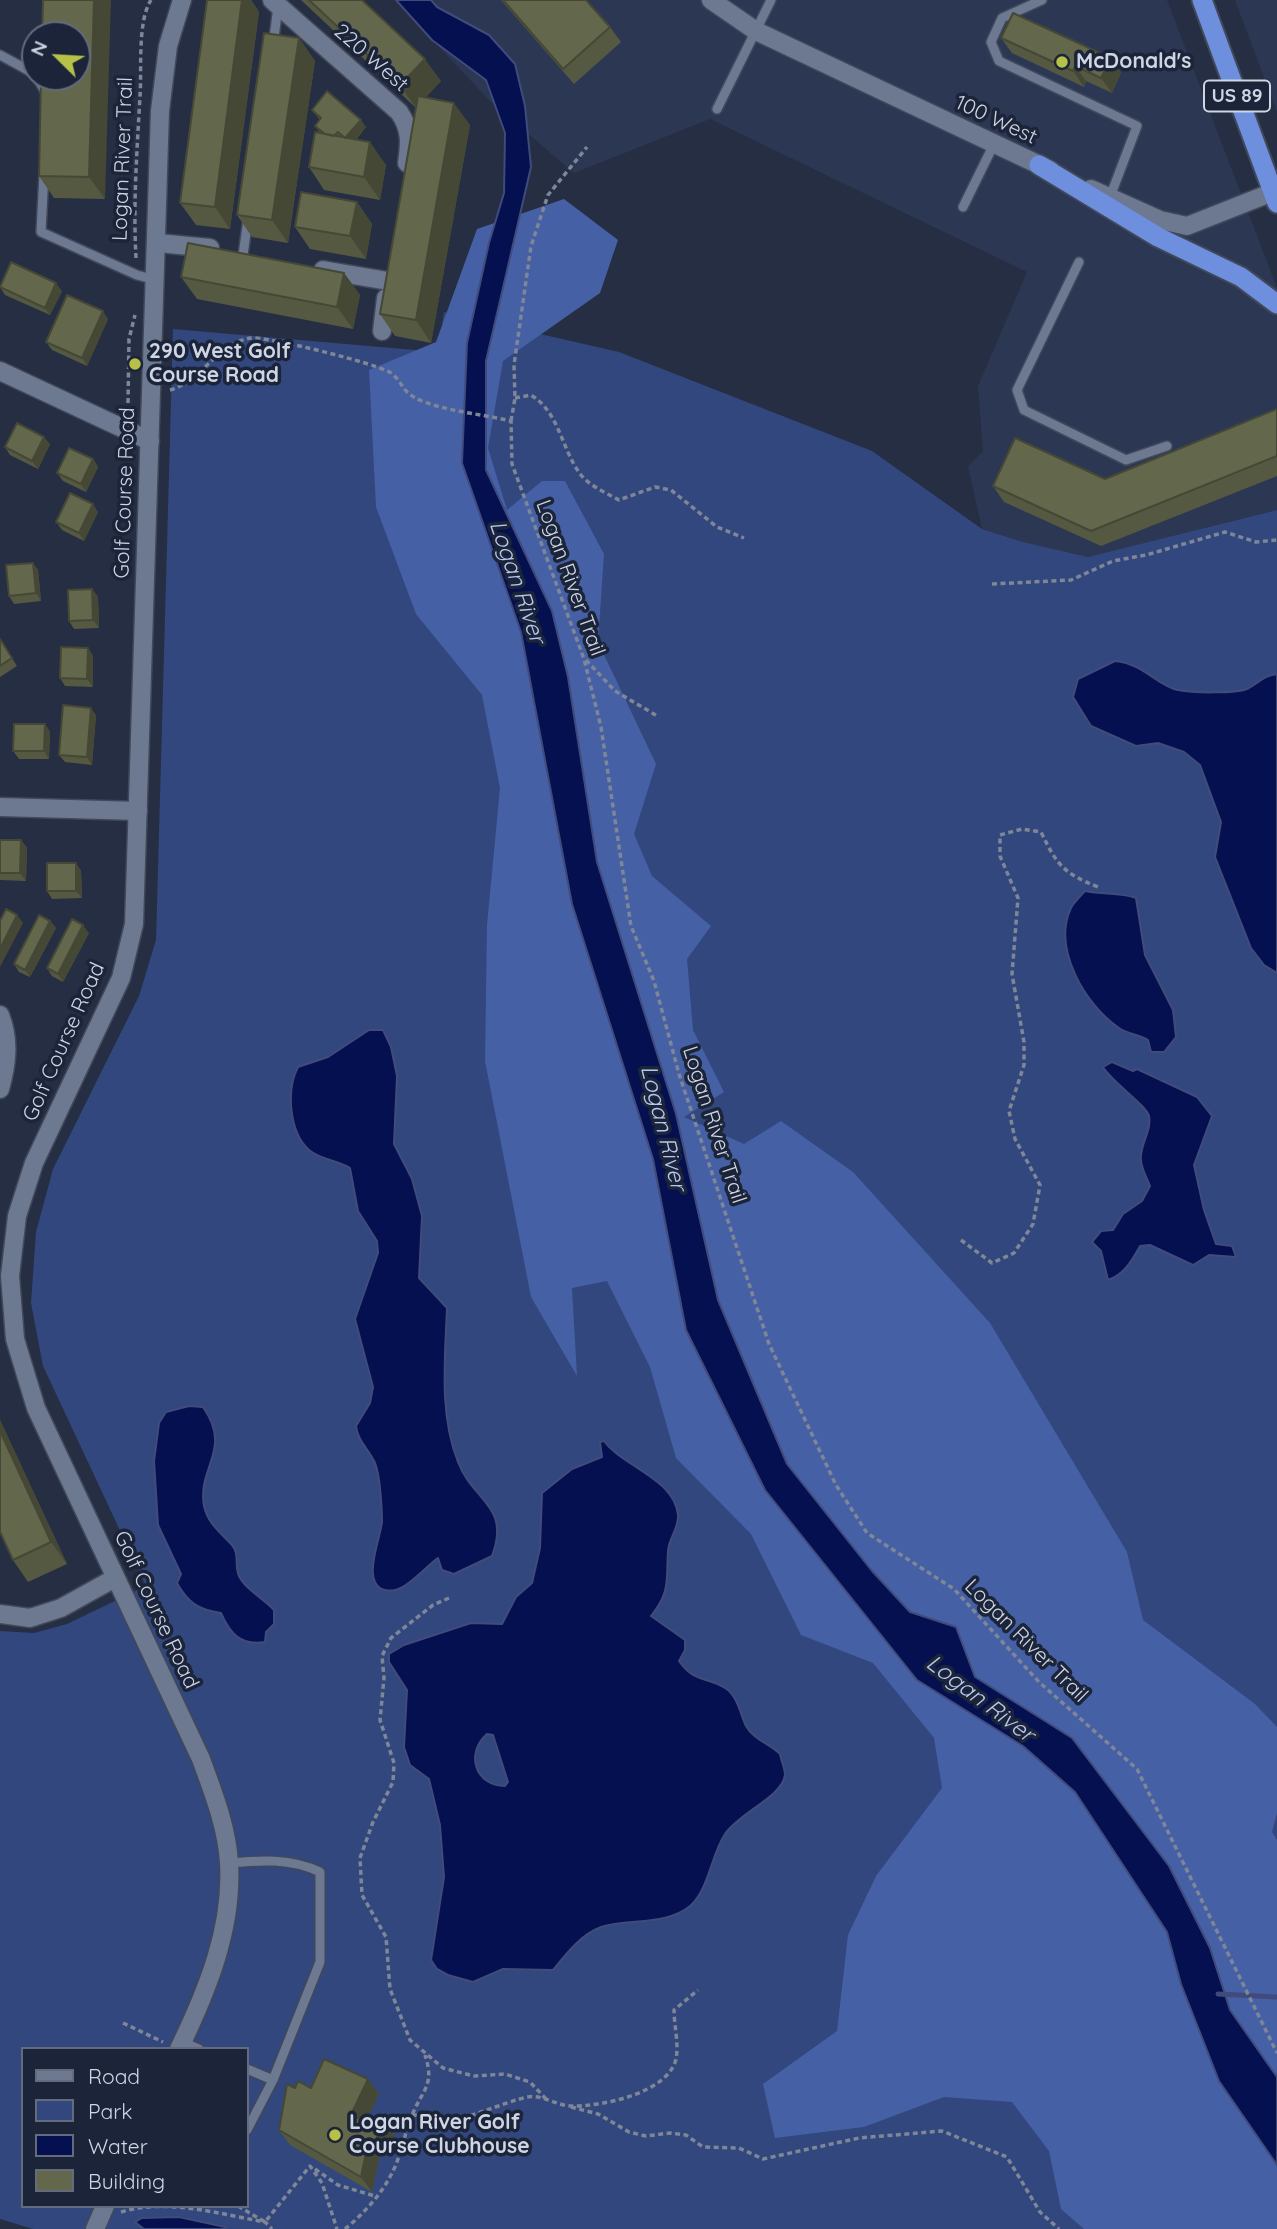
<!DOCTYPE html>
<style>
body{margin:0}
#map{position:relative;width:1277px;height:2229px;overflow:hidden;background:#252e43;font-family:Quicksand,sans-serif}
canvas{display:block}
.legend{position:absolute;left:21px;top:2047px;width:228px;height:161px;box-sizing:border-box;background:#1b2439;border:2px solid #636b7d;margin:0;padding:9px 12px;list-style:none;font-size:21px;color:#ced5e3}
.legend li{display:flex;align-items:center;gap:14px;height:35px}
.legend b{width:35px;border:2px solid #636b7d}
.north{position:absolute;left:21px;top:21px;width:70px;height:70px;box-sizing:border-box;background:#1b2439;border:2px solid #636b7d;border-radius:50%;rotate:294deg;font-size:19px;font-weight:700;line-height:28px;text-align:center;color:#ced5e3}
.north::after{content:'';display:block;margin:auto;width:24px;height:32px;background:#b7c148;clip-path:polygon(50% 0,100% 100%,50% 72%,0 100%)}
</style>
<div id="map">
<canvas width="1277" height="2229"></canvas>
<ul class="legend">
<li><b style="height:9px;background:#6d7891"></b>Road</li>
<li><b style="height:19px;background:#32477d"></b>Park</li>
<li><b style="height:19px;background:#04104f"></b>Water</li>
<li><b style="height:19px;background:#63674c"></b>Building</li>
</ul>
<div class="north">N</div>
</div>
<script>
const g = document.querySelector('canvas').getContext('2d');
g.lineJoin = 'round';
function fillPath(path, color) {
  g.fillStyle = color;
  g.fill(path, 'evenodd');
}
function trace(path, color, width, dash) {
  g.strokeStyle = color;
  g.lineWidth = width;
  g.lineCap = dash ? 'butt' : 'round';
  g.setLineDash(dash || []);
  g.stroke(path);
}
function drawText(font, color, halo, rows, align = 'center') {
  g.font = font + ' Quicksand,sans-serif';
  g.lineWidth = 7;
  g.setLineDash([]);
  g.textBaseline = 'middle';
  g.strokeStyle = halo;
  g.fillStyle = color;
  for (const [text, x, y, turn = 0] of rows) {
    g.save();
    g.translate(x, y);
    g.rotate((+turn || 0) * Math.PI / 180);
    g.textAlign = isNaN(turn) ? turn : align;
    if (halo) g.strokeText(text, 0, 0);
    g.fillText(text, 0, 0);
    g.restore();
  }
}
fillPath(new Path2D(`
 M395 0H1167L1277 288V510L1088 557 1023 542 982 529 968 466 983 451 978 386 1027 272 710 119 574 173 490 101Z
 M1235 0H1277V112Z`), '#2c3853');
fillPath(new Path2D(`
 M444 312 619 352 872 451 982 529 1023 542 1088 557 1277 510V2229H33L0 2219V1631L34 1633 67 1624 146 1586 43 1366 31 1303 36 1232 53 1169 139 996 156 940 173 329 438 352ZM23 2049H247V2206H23Z`), '#32477d');
fillPath(new Path2D(`
 M564 199 618 240 600 293 503 361 488 448 507 510 542 481H565L604 554 598 642 656 764 634 834 652 876 711 926 687 959 693 1030 724 1092 684 1117 744 1144 781 1121 853 1172 990 1323 1127 1552 1143 1620 1255 1704 1277 1727V1813L1272 1832 1277 1840V2229H1084L1061 2209 1049 2151 1012 2102 944 2097 864 2127 775 2138 763 2084 837 2031 848 1935 876 1876 942 1788 934 1738 873 1663 801 1635 751 1534 676 1458 650 1367 607 1281 572 1288 577 1376 531 1297 485 1061 487 925 500 788 482 695 416 614 376 507 369 370 436 342 477 229Z`), '#4560a5');
const water = new Path2D(`
 M396 0H431L437 7 489 35 515 64 525 106 531 167 486 361V470L552 611 568 677 597 862 676 1114 718 1300 787 1464 872 1571 910 1612 956 1627 975 1677 1072 1738 1169 1866 1210 1948 1230 2010 1277 2077V2165L1219 2081 1181 1984 1167 1932 1075 1792 1023 1746 917 1680 765 1490 686 1330 653 1159 572 904 521 632 462 463 467 343 489 243 504 193 505 133 486 80 432 40Z
 M1115 661C1145 664 1157 686 1178 690 1192 693 1238 694 1249 688 1261 681 1263 676 1277 674V973L1264 965 1251 948 1215 857 1221 822 1200 765 1184 752 1158 743 1136 746 1091 726 1073 697 1078 679Z
 M1085 891C1103 895 1119 892 1136 898L1145 955 1173 1010 1176 1037 1164 1052H1151L1148 1040C1139 1034 1127 1034 1119 1028 1085 1005 1052 948 1071 908 1074 902 1081 896 1085 891Z
 M369 1030H383L391 1047 397 1076 394 1144 412 1179 422 1216 419 1278 447 1308C445 1359 439 1414 458 1462 473 1502 511 1505 492 1556L454 1574 442 1570 438 1558C423 1568 404 1595 385 1590 360 1584 381 1537 382 1522 382 1508 380 1475 375 1463 369 1449 358 1442 356 1426L370 1403 373 1387 355 1319 378 1253 377 1241 358 1211 350 1168C337 1160 321 1160 309 1150 289 1132 286 1090 298 1067L328 1057Z
 M1112 1062 1133 1071 1137 1069 1197 1097 1212 1116 1194 1165 1204 1210 1216 1244 1232 1246 1236 1257 1209 1255 1193 1265 1150 1245 1140 1246C1132 1260 1125 1274 1108 1280L1101 1251 1092 1242 1101 1231 1113 1230 1123 1214 1142 1201 1150 1186C1147 1178 1141 1168 1141 1160 1139 1146 1152 1131 1149 1116 1147 1106 1112 1082 1103 1067Z
 M189 1406 203 1407C233 1450 197 1467 204 1506 208 1524 221 1533 232 1545 240 1554 234 1566 239 1576 245 1589 264 1599 274 1610V1624L266 1632 265 1642C241 1646 230 1634 221 1613 199 1610 188 1603 177 1583L181 1574 158 1525 154 1461 159 1423 166 1412Z
 M604 1441C623 1467 674 1478 678 1515 679 1528 669 1538 668 1551 666 1580 671 1591 651 1616L685 1640V1650L679 1661C695 1684 707 1676 725 1688 738 1696 740 1714 746 1726 753 1739 770 1744 780 1754 781 1760 785 1769 785 1775 782 1797 740 1812 725 1834 711 1855 709 1889 690 1906 666 1926 628 1918 601 1927 580 1935 566 1954 553 1970L503 1969 473 1982 448 1975 437 1969 431 1960 444 1877 440 1825 429 1779 410 1765 404 1747 407 1690 389 1662V1654L404 1645 471 1623 502 1624 516 1597 532 1583 540 1548 542 1493 572 1469 602 1457 600 1442ZM487 1734 493 1735 508 1782 505 1786C475 1786 465 1753 487 1734Z
 M179 2217 225 2227 226 2229H144L135 2222 142 2218Z`);
fillPath(water, '#04104f');
trace(water, '#414b7b', 2);
trace(new Path2D(`
 M1218 1994 1277 1997`), '#414b7b', 5);
const service = new Path2D(`
 M1042 0 1002 18 991 42 999 61 1137 126 1110 197
 M273 46 278 6
 M0 55 35 74
 M37 77 46 93
 M717 109 771 0
 M44 173 41 232 137 275 156 280
 M963 207 994 144
 M243 255 248 219
 M1079 262 1017 390 1024 410 1126 460 1167 446
 M229 1863C260 1860 291 1858 320 1872V1962L273 2080 247 2130
 M183 2042 199 2049
 M247 2069 273 2080`);
const minor = new Path2D(`
 M272 0 399 112C411 129 410 143 407 163
 M158 243 210 248
 M323 270 388 281
 M382 331 386 298
 M0 371 150 441
 M0 807 138 811
 M0 1015C10 1040 7 1064 0 1089`);
const tertiary = new Path2D(`
 M711 0 756 31 1050 170
 M1091 189 1160 220 1187 226 1273 192
 M0 1614 30 1618 61 1608 115 1578
 M179 2049C207 1991 233 1928 229 1863 227 1827 213 1792 201 1759L36 1408 15 1339 10 1276 17 1216 34 1163 121 978 134 924 160 111 168 46 182 0
 M95 2229 105 2206`);
const trunk = new Path2D(`
 M1202 0 1277 203
 M1039 165 1158 237 1241 277 1277 304`);
trace(service, '#404859', 12);
trace(minor, '#404859', 21);
trace(tertiary, '#404859', 21);
trace(trunk, '#404859', 23);
trace(new Path2D(`
 M136 258C133 204 137 151 140 96 142 70 137 22 151 0
 M170 390C199 383 219 342 251 338 266 336 379 364 391 373 405 384 400 392 422 401 450 412 482 414 511 421L512 464 584 659 601 727 631 926 654 981 679 1074 769 1344 836 1485 867 1533 954 1589 1039 1682 1137 1769 1277 2053
 M515 398 531 395C560 413 561 449 581 475 590 486 606 493 619 500L655 487 671 490 717 527 744 538
 M128 403 129 339 135 315
 M511 421 515 398 514 365 531 246 548 195 587 147
 M992 584 1071 580 1113 561 1146 555 1225 532 1256 542 1277 540
 M586 660 615 691 659 717
 M961 1240 992 1263 1014 1253 1033 1224 1040 1185 1015 1139 1009 1111 1024 1065V1042L1012 974 1018 898 1000 856V835L1022 829 1041 832C1057 865 1063 873 1098 887
 M449 1598 433 1605 391 1638 382 1656 384 1678 380 1720 394 1763 393 1782 373 1822 360 1858 362 1895 386 1937 390 1989 410 2040 443 2068 474 2076 505 2074 530 2082 546 2099
 M123 2023 163 2042
 M571 2107 598 2114 629 2132 646 2136 670 2133 686 2135 703 2147 739 2148 763 2159 859 2138 942 2131 1007 2157 1040 2212 1059 2229
 M412 2114C459 2129 483 2108 527 2097 543 2094 558 2107 574 2106 603 2106 668 2093 676 2059 679 2044 674 2025 674 2010L698 1990
 M315 2169 338 2185 378 2197
 M238 2206 265 2222 310 2166 322 2183 337 2229
 M121 2212C166 2198 220 2214 265 2222L272 2229
 M345 2229C368 2210 390 2185 399 2156 404 2143 406 2128 412 2115 423 2089 435 2085 425 2055`), '#7e8697', 3.5, [5, 3.5]);
trace(service, '#6d7891', 9);
trace(minor, '#6d7891', 18);
trace(tertiary, '#6d7891', 18);
trace(trunk, '#6e8ede', 19);
fillPath(new Path2D(`
 M207 0H251L259 12 230 229 196 225 180 203Z
 M301 0H362L441 81 425 98 470 125 431 343 395 336 380 314 417 107 416 108Z
 M501 0H586L610 27 621 42 574 84Z
 M299 38 315 61 288 243 252 237 237 215Z
 M1001 38 1111 58 1121 73 1112 93 1086 81 1084 87 1012 53Z
 M41 77 105 199 54 198 39 176Z
 M312 110 366 127 356 140 386 165 380 200 324 190 309 167 320 133 315 126 320 120Z
 M357 202 372 224 366 259 310 249 295 227Z
 M344 273 360 295 353 329 197 299 181 277Z
 M0 287 62 291 50 315 5 295Z
 M108 319 87 366 52 350 46 342Z
 M1277 409V476L1101 546 1004 502 993 486 1105 479Z
 M50 444 38 469 10 455 5 447Z
 M93 459 98 467 86 492 63 481 57 473Z
 M98 512 84 541 62 530 56 522Z
 M33 563 38 570 41 601 14 604 9 596Z
 M92 589 98 597 99 628 74 629 69 621Z
 M0 639 17 666 0 677Z
 M88 648 93 656V687L65 686 60 678Z
 M96 715 92 765 65 762 59 755Z
 M45 724 50 732 49 759H19L13 751Z
 M0 840H21L27 848 26 881 0 880Z
 M76 863 81 871 82 898 52 899 47 891Z
 M50 921 56 928 30 977 19 972 14 964Z
 M89 933 63 982 52 976 47 968Z
 M0 1420 67 1564 28 1582 13 1560 0 1532Z
 M368 2079 379 2094 367 2119 385 2122 395 2137 386 2157 380 2153 372 2192 290 2145 279 2130 295 2088H311Z`), '#555941');
fillPath(new Path2D(`
 M94 0H111L105 199 89 177Z
 M242 0H251L259 12 230 229 215 207Z
 M299 38 315 61 288 243 272 220Z
 M1111 58 1121 73 1112 93 1101 78Z
 M425 59 441 81 416 108 400 85Z
 M1075 66 1086 81 1084 87 1073 71Z
 M454 103 470 125 431 343 416 320Z
 M361 120 366 127 350 146 345 139Z
 M370 142 386 165 380 200 364 177Z
 M357 202 372 224 366 259 350 236Z
 M344 273 360 295 353 329 337 307Z
 M56 283 62 291 50 315 45 308Z
 M103 311 108 319 87 366 82 358Z
 M44 437 50 444 38 469 32 461Z
 M93 459 98 467 86 492 81 484Z
 M93 504 98 512 84 541 79 533Z
 M33 563 38 570 41 601 36 593Z
 M92 589 98 597 99 628 93 620Z
 M88 648 93 656V687L87 679Z
 M91 708 96 715 92 765 87 757Z
 M45 724 50 732 49 759 44 751Z
 M21 840 27 848 26 881 20 873Z
 M76 863 81 871 82 898 76 891Z
 M17 915 23 923 0 967V949Z
 M50 921 56 928 30 977 25 970Z
 M83 925 89 933 63 982 58 974Z
 M0 1420 67 1564 51 1542 0 1431Z
 M368 2079 379 2094 361 2132 350 2117Z
 M385 2122 395 2137 386 2157 375 2141Z
 M369 2138 380 2153 372 2192 361 2177Z`), '#454835');
const building = new Path2D(`
 M43 0H94L89 177 39 176 41 77H77V35H42Z
 M207 0H242L215 207 180 203Z
 M309 0H362L425 59 400 85Z
 M503 0H586L610 27 563 69Z
 M1013 13 1111 58 1101 78 1075 66 1073 71 1001 38Z
 M264 33 299 38 272 220 237 215Z
 M327 91 361 120 345 138 338 132 334 136 325 134 315 126 321 118 312 110Z
 M418 96 454 103 416 320 380 314Z
 M315 132 370 142 364 177 309 167Z
 M301 192 357 202 350 236 295 227Z
 M188 243 344 273 337 307 181 277Z
 M11 262 56 283 45 308 0 287Z
 M67 295 103 311 82 358 46 342Z
 M1277 409V456L1091 531 993 486 1015 438 1105 479Z
 M17 423 44 437 32 461 5 447Z
 M69 448 93 459 81 484 57 473Z
 M70 493 93 504 79 533 56 522Z
 M33 563 36 593 9 596 6 565Z
 M92 589 93 620 69 621 68 590Z
 M0 639 12 658 0 666Z
 M61 647 88 648 87 679 60 678Z
 M63 705 91 708 87 757 59 755Z
 M14 724H45L44 751H13Z
 M0 840H21L20 873H0Z
 M47 863H76V891H47Z
 M6 909 17 915 0 949V921Z
 M39 915 50 921 25 970 14 964Z
 M72 919 83 925 58 974 47 968Z
 M0 1431 51 1542 13 1560 0 1532Z
 M324 2059 368 2079 350 2117 385 2122 375 2141 369 2138 361 2177 279 2130 287 2084 295 2088 298 2081 311 2088Z`);
fillPath(building, '#63674c');
trace(building, '#454835', 2);
for (const [x, y, r, color] of [
 [1062,62,7,"#b7c148"],
 [135,364,7,"#b7c148"],
 [335,2135,7,"#b7c148"]
]) {
  const dot = new Path2D();
  dot.arc(x, y, r, 0, 2 * Math.PI);
  g.fillStyle = color;
  g.fill(dot);
  trace(dot, '#1b2439', 2.5);
}
for (const [x, y, w] of [
 [1237,96,66]
]) {
  const box = new Path2D();
  box.roundRect(x - w / 2, y - 15.5, w, 31, 5);
  g.fillStyle = '#1b2439';
  g.fill(box);
  trace(box, '#ced5e3', 2);
}
drawText('bold 19px', '#ced5e3', null, [
 ["US 89",1237,96]
]);
drawText('21px', '#ced5e3', '#1b2439', [
 ["220 West",371,58,41],
 ["100 West",996,120,25],
 ["Logan River Trail",123,159,-88],
 ["Golf Course Road",125,493,-88],
 ["Logan River Trail",570,578,70],
 ["Golf Course Road",64,1042,-66],
 ["Logan River Trail",714,1125,72],
 ["Golf Course Road",156,1610,65],
 ["Logan River Trail",1026,1641,45]
]);
drawText('bold 21px', '#ced5e3', '#1b2439', [
 ["McDonald's",1076,62],
 ["290 West Golf",149,352],
 ["Course Road",149,376],
 ["Logan River Golf",349,2123],
 ["Course Clubhouse",349,2147]
], 'left');
drawText('italic 23px', '#b6c7ee', '#1b2439', [
 ["Logan River",517,582,71],
 ["Logan River",663,1128,76],
 ["Logan River",980,1699,37]
]);
</script>
